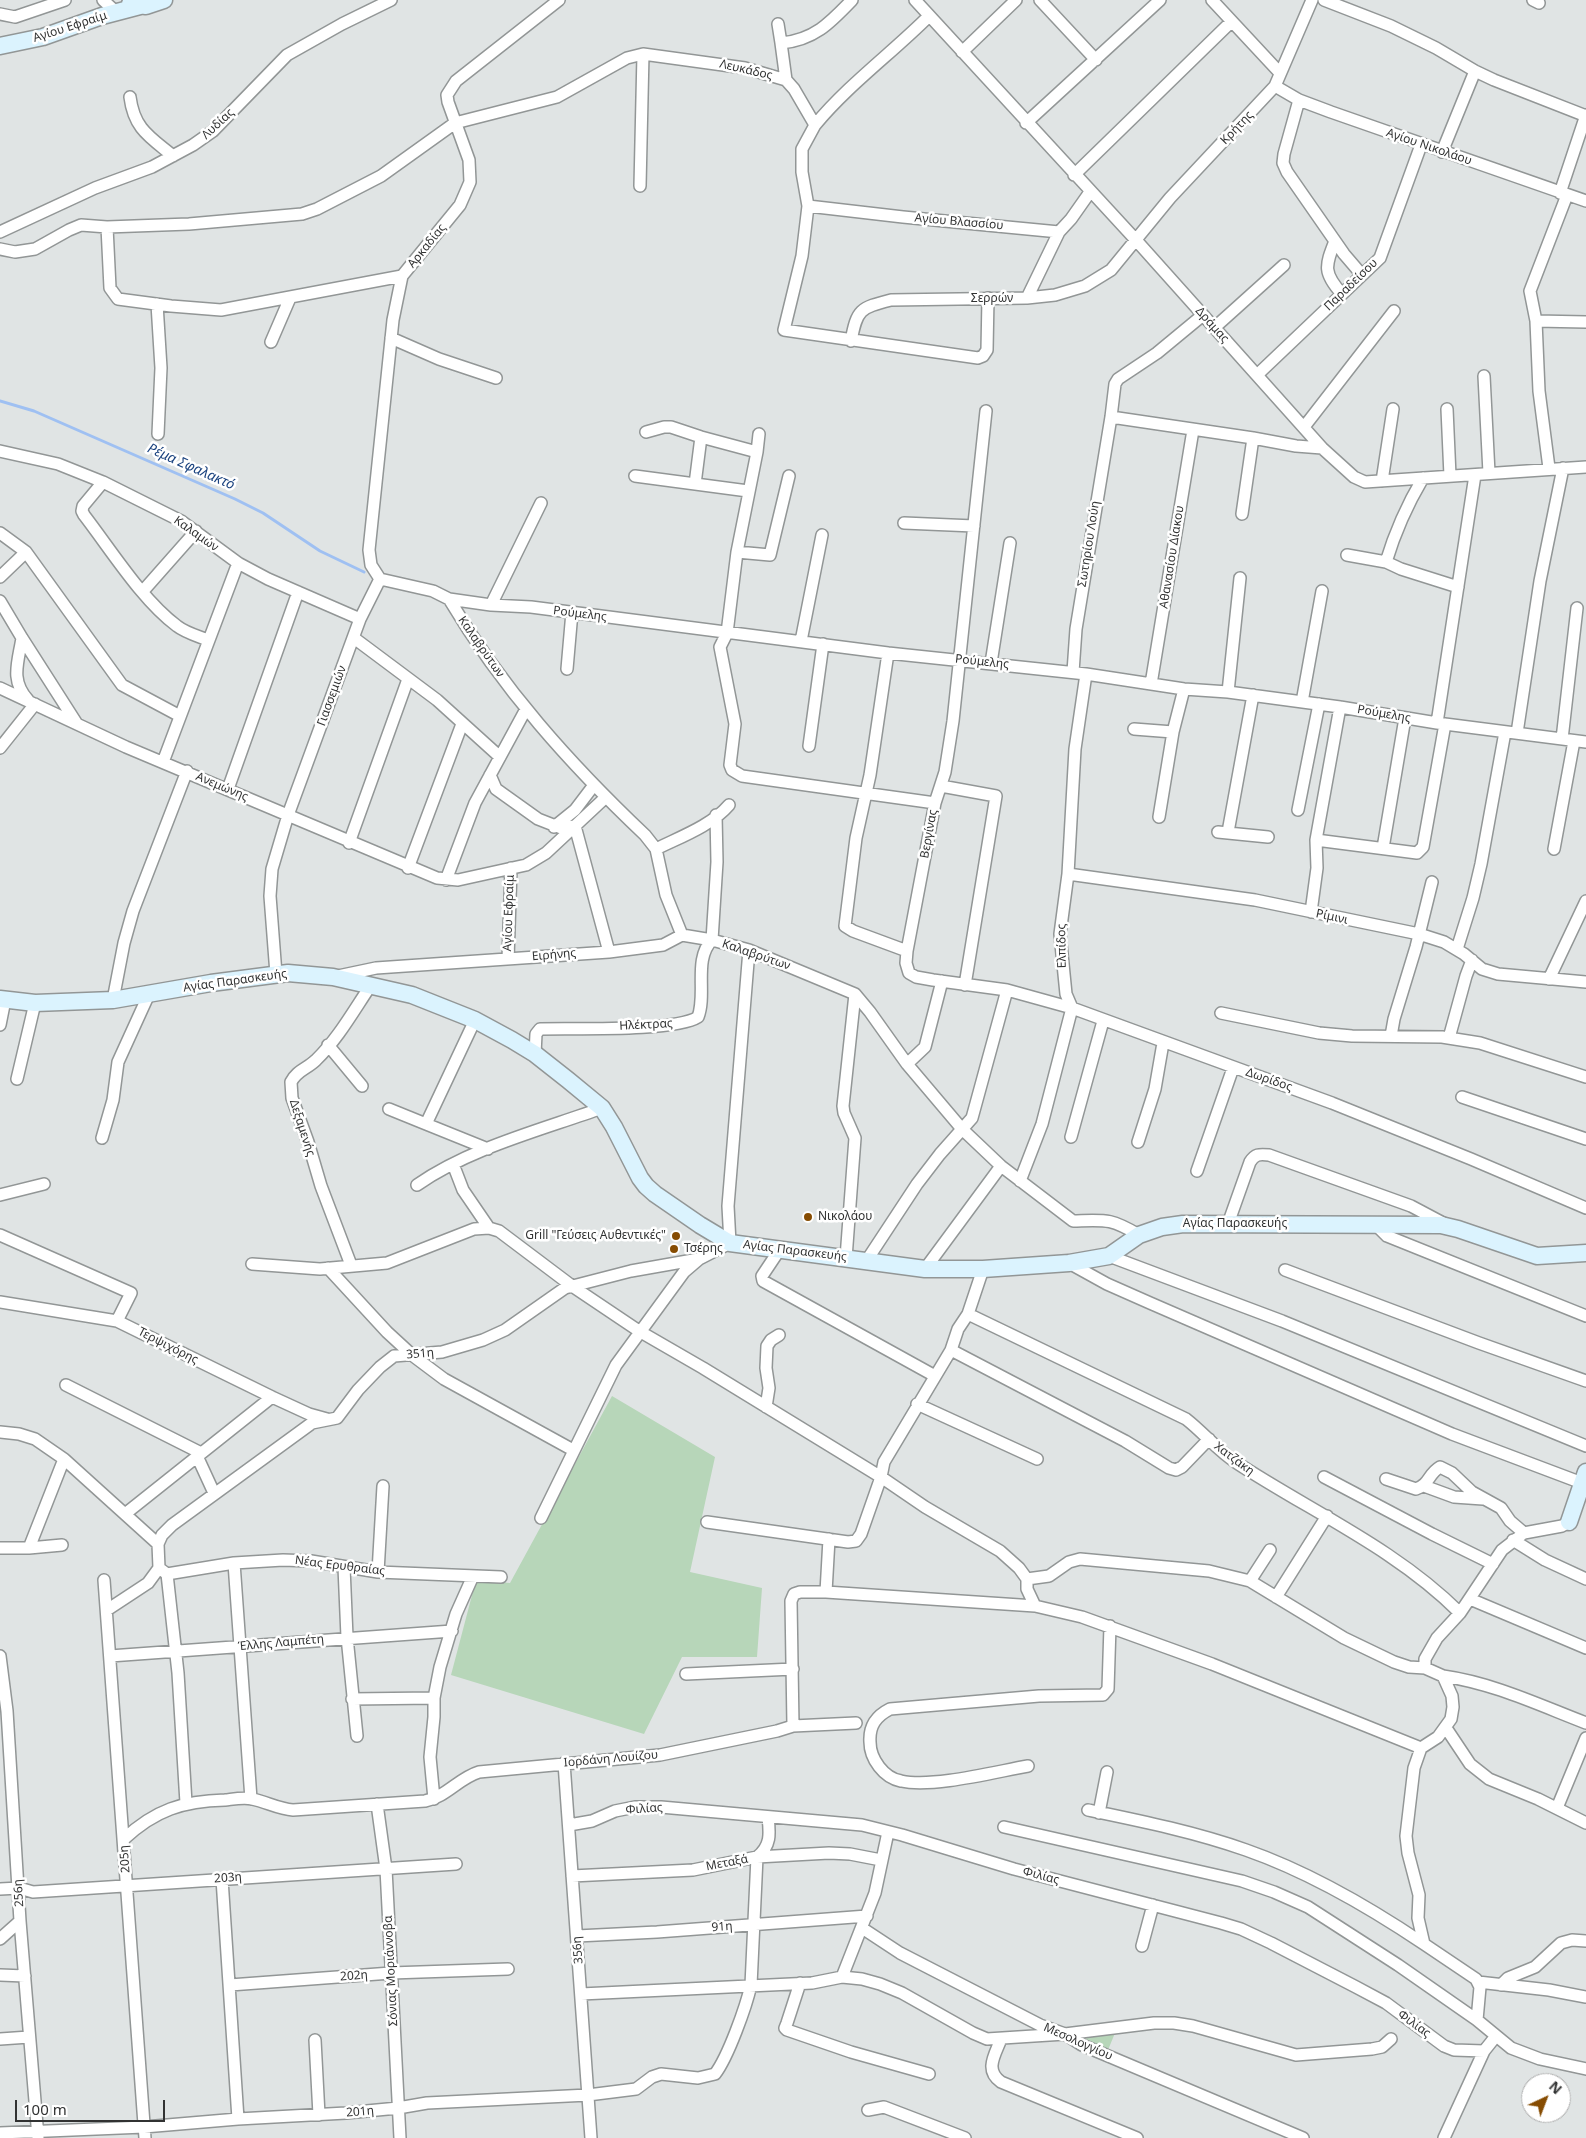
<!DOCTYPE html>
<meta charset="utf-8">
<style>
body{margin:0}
#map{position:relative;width:1586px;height:2138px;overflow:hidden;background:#e0e4e4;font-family:"Noto Sans",sans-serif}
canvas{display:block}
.north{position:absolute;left:1521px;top:2073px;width:50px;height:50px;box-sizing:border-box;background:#fff;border:1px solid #adadad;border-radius:50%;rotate:43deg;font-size:14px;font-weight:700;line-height:20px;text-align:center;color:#313232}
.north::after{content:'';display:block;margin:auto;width:18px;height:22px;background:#864c02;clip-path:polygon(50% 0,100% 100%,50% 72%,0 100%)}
.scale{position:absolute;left:15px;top:2100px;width:150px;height:22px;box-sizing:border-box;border:2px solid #313232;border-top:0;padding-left:6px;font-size:15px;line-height:18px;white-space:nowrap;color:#313232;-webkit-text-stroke:4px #fff;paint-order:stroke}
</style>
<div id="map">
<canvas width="1586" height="2138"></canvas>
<div class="north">N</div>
<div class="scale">100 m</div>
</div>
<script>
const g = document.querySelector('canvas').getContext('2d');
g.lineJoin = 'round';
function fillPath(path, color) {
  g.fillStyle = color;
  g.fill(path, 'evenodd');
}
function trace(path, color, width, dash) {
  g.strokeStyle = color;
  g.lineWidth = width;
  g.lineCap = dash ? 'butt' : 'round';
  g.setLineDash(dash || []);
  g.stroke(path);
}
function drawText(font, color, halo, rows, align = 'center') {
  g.font = font + ' "Noto Sans",sans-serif';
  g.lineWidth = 5;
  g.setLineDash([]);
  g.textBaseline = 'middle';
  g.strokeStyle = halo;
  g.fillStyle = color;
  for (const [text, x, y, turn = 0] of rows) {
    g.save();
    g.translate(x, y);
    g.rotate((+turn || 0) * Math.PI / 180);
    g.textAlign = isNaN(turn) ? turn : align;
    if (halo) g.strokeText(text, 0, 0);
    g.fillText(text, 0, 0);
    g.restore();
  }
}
fillPath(new Path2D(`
 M612 1396 715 1457 690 1572 762 1588 757 1657H682L644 1734 451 1675 476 1580 510 1583Z
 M1115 2033 1108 2050 1078 2037Z`), '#b7d6b9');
trace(new Path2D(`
 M0 401 34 411 235 499 263 513 320 551 364 572`), '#9fc0f2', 3);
const street = new Path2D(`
 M103 0 116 12
 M915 0 1135 239 1322 448 1354 477 1365 482 1586 467
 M1040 0 1096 60
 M1212 0 1280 73
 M1324 0 1391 26 1436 48 1475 71 1494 80 1586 116
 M1533 0 1539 3
 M0 14 15 17 65 0
 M778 24 781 43
 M962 52 1016 0
 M786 80 781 43C814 40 830 23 852 0
 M1275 86 1299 100 1331 112 1586 201
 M130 97C134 129 150 137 173 156
 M1299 100 1284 154 1283 163 1287 172 1344 254 1362 275
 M1026 123 1160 0
 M815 125C848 85 892 53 929 16
 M1442 152 1475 71
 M1074 175 1231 22
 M640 186 643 54
 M1560 193 1586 115
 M808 206 903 217 1059 232
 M107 227 110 288 118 299 171 306 221 310 402 276
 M0 232 95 188 152 167 193 145 213 131 287 55 342 24 391 0
 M1335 241C1325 266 1323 273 1342 294
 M0 249 15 252 35 249 69 230 81 225 107 227 189 224 302 214 317 209 381 176 455 123 557 97 627 58 643 54 745 68 786 80 794 89 815 125 802 149V172L808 206 802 256 784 330 978 358 983 356 987 350 988 298
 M1027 298 1059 232 1071 219 1090 192
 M157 304 161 368 158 434
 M1536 321 1586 322
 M1214 328 1284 265
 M391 338 439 359 496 378
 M851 341C857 309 860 308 891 300L1027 298 1055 295 1085 286 1111 270 1170 198 1275 86 1312 0
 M271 342 290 298
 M1257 375 1380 258 1421 145
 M1484 376 1489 473
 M1447 409 1450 476
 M986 411 953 721 945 772 935 803 907 951 906 963 909 973 916 977 933 980 1007 990 1072 1008 1332 1103 1471 1159 1586 1208
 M1111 417 1253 438 1296 446 1322 448
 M1304 427 1394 311
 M646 432 664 427H671L701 437 757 452
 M759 434 757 452 737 552 727 633 720 647 735 724 730 765 732 770 742 776 935 803
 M0 451 58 464 103 482 181 521 238 563 268 579 360 619
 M1549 468 1539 391 1536 321 1530 291 1567 195
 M635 476 748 491
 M1382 481 1393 409
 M103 482 83 506 82 511 84 515C111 550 142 600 177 626 186 633 198 636 208 640
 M695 484 701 437
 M1242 514 1253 438
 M904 523 974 526
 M0 533 26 552 122 685 180 716
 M737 552 770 555 789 476
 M1347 555 1386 562 1401 569 1458 587
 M1386 562C1395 532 1407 505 1423 478
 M0 577 26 552
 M380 579 433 591 449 599 491 605 531 607 888 653 1086 674 1184 689 1228 692 1340 707 1437 723 1586 742
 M380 579 371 565 369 550 393 320 402 276 460 205 470 182 469 160 448 102 447 95 456 81 559 0
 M143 591 196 531
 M449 599C502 688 570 764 645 835L656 849 666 895 682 935
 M0 601 22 638 77 724
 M491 605 541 503
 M22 638C18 663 10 680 28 700
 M354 638 437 700 500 757
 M801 641 822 535
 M888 653 870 775 856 838 845 926 853 931 907 951
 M991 663 1010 543
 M567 669 572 612
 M1073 672 1076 629 1111 417 1115 384 1118 379 1157 353 1203 315
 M1151 684 1193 430
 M0 688 126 747 437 878 458 880 526 865 546 853 606 797
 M1228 692 1240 578
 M1302 702 1322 591
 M1437 723 1475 475
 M1134 729 1173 732
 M1517 733 1540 581 1563 468
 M1562 739 1577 608
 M809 746 823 644
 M0 748 35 704
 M163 762 238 563
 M490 775 496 789 538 819 561 828 575 826 609 952
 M941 786 996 796 965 985
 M228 789 298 592
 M1298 810 1319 704
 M1159 817 1173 732 1184 689
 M554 827 575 810 594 785
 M1218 832 1268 837
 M1228 832 1253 695
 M1316 840 1417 853 1423 847 1445 724
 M349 843 408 679
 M1383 848 1405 718
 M656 849C680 837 711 826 729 805
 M1554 849 1574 741
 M408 868 462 724
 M1068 874 1255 900 1419 934 1444 942 1464 954 1482 969 1498 974 1586 982
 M446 880 475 803 526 709
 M1311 912 1317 868 1316 840 1340 707
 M682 935 712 940 749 950 855 994 870 1012 907 1064 962 1129 1001 1166 1073 1221C1106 1220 1110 1218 1139 1235
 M1457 949 1473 898 1481 864 1505 732
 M508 959 511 868
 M276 974 270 896 272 869 288 815 360 619 380 579
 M338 976 376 968 609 952 663 945 682 935
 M1549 979 1586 901
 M113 1000 124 943 133 911 187 771
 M1221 1013 1319 1033 1352 1036 1442 1037 1480 1043 1586 1077
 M0 1025 5 1000
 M1391 1036 1394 1019 1416 947 1432 882
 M1449 1038 1466 976 1472 960
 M328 1045 362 1086
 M535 1054 536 1034 540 1029C572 1028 675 1032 698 1017 707 994 693 959 712 940L717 862 716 815
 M907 1064 925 1047 942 981
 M17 1079 35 1003
 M1462 1097 1586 1139
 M389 1109 426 1124 475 1020
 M426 1124 488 1149
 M1071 1137 1103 1021
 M102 1138 113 1100 118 1062 149 994
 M1138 1142 1155 1089 1163 1043
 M453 1164 463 1190 489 1228
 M1197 1171 1233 1068
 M1020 1181 1042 1124 1072 1008 1066 994 1060 934 1068 874 1075 749 1086 674
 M417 1185C470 1148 541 1130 602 1108
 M0 1195 44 1184
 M1228 1224 1250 1162C1255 1154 1259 1154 1269 1155L1411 1206 1445 1224
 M1375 1224 1387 1236 1586 1316
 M0 1235 131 1293 117 1321
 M780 1249 762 1276 763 1281 935 1376
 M1109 1256 1282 1321 1586 1446
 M846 1258 855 1138 844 1113 843 1106 855 994
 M867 1260 917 1184 940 1154 972 1118 1007 990
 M1069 1263 1107 1284 1150 1303 1452 1434 1582 1483
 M252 1264 320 1269 387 1263 474 1229 489 1228 499 1231 572 1286 639 1331 703 1368 881 1477 925 1507 1000 1551 1019 1568 1027 1579V1589L1035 1606
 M351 1265 321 1186 308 1142 292 1098 291 1082C297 1070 307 1069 316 1060 338 1039 354 1010 371 985
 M328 1268 387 1332 412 1355 444 1379 573 1450
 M925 1269 1001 1166
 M1285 1270 1479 1343 1586 1381
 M0 1302 117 1321 272 1397 309 1414 327 1419
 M968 1314 1186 1419C1204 1433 1218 1451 1237 1463 1312 1512 1396 1549 1460 1613
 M951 1350 1125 1441 1169 1468 1176 1470 1182 1467 1209 1439
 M66 1385 201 1453
 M917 1404 1037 1459
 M766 1407 769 1388 766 1368 767 1346 771 1340 779 1335
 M0 1432 19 1434 35 1439 64 1459 158 1544 159 1568
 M197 1456 214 1493
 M1324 1477 1432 1534 1493 1564
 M1386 1479 1416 1489C1430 1484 1428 1474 1440 1467L1452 1473 1472 1492 1501 1508 1510 1521 1524 1533
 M1424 1486 1454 1497 1483 1499
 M125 1514 272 1397
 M541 1518 616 1365 684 1272 698 1260
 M707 1522 848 1542 856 1541 861 1534 881 1477 884 1462 951 1350 958 1329 968 1314 983 1269
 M1513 1540 1545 1560 1586 1579
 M158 1544 162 1535 172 1525 312 1423 337 1418 358 1390 380 1367 394 1356 442 1352 483 1340 505 1330 565 1288 631 1271 699 1259 730 1243 728 1206 749 950
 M0 1548H29L64 1459
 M29 1548 62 1545
 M234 1563 251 1799
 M344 1567 347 1637 357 1736
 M378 1572 383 1486
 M167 1574 178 1673 186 1803
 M1027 1579 1049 1576 1069 1562 1080 1559 1209 1571 1250 1581 1344 1638 1394 1662 1409 1667 1425 1668 1443 1676 1452 1696 1453 1707 1451 1719 1438 1737 1421 1748 1414 1768 1406 1836 1408 1853 1419 1895 1418 1918 1424 1944 1476 1979 1480 1987 1477 2020 1511 2048 1540 2059 1586 2069
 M104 1580 145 2138
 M1250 1581 1270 1550
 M826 1592 829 1539
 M1276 1597 1327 1516
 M1470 1599 1586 1648
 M107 1610 148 1583 159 1568 167 1574 234 1563 283 1560 311 1561 378 1572 501 1577
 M0 1656 7 1711 20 1921 38 2137
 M110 1656 452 1631
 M1425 1668V1659L1437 1638 1460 1613 1502 1550 1524 1533 1562 1526 1569 1522
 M686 1674 793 1669
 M1443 1676C1493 1683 1539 1705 1586 1723
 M352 1699 434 1698
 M793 1726 791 1601 794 1594 800 1592H826L1035 1606 1082 1617 1212 1664 1421 1748
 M1446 1728 1470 1764 1489 1779 1538 1799 1586 1823
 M564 1763 591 2138
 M1028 1766C994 1772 933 1788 901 1781 884 1778 870 1759 870 1742 869 1726 876 1716 890 1709L1039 1696 1103 1695 1108 1689 1110 1626
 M434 1799 430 1757 434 1717V1698L440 1667 456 1614 473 1576
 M377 1804 386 1869 400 2138
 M1557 1808 1586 1738
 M1088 1810C1141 1821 1195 1832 1246 1850 1309 1872 1369 1907 1424 1944
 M1099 1813 1107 1772
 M569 1825 592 1821 615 1811 635 1807H661L862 1825 902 1835 1014 1869 1221 1923 1241 1929 1271 1943 1356 1987 1386 2003 1444 2046 1454 2050 1484 2051
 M1004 1827 1242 1881 1274 1892 1308 1907 1398 1965 1477 2020
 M124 1839C155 1810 183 1801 225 1800 234 1799 244 1797 252 1799 267 1802 278 1809 293 1810L425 1801C446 1797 459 1778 479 1772L660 1755 777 1731 793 1726 856 1723
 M572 1876 693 1870 757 1857 829 1853 850 1854 881 1860
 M222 1879 238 2119
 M0 1889 19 1888 33 1892 456 1864
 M862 1928 900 1953 1040 2025 1065 2034 1082 2045 1303 2138
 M577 1936 657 1932 867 1916
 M0 1939 20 1921
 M1142 1946 1153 1905
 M0 1975 25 1976
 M842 1977 875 1893 888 1832
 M1478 1982 1549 1990 1586 1997
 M800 1983 787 2023 785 2028 787 2030 851 2052 929 2074
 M230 1985 391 1973 508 1969
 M1501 1985 1508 1978 1535 1967 1561 1943 1572 1940 1586 1941
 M581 1994 812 1983 842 1977 862 1979 880 1984 902 1993 973 2033 987 2039 1065 2034 1154 2023H1174L1193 2026 1296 2055 1372 2049 1382 2047 1391 2039
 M0 2039 29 2037
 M1001 2039C995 2055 984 2070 1001 2082L1137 2138
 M315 2040 319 2115
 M868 2110 884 2107 965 2138
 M0 2133 144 2127 238 2119 346 2113 398 2108 427 2103 588 2095 636 2089 652 2077 661 2074 698 2078 715 2074C728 2057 746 2007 751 1985L757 1857C771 1846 770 1834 768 1817
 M1444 2138 1484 2051 1496 2036`);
const secondary = new Path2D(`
 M130 4 146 6 164 0
 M0 46 43 37 102 16 140 6
 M0 999 35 1003 113 1000 211 983 288 973 333 977 412 995 475 1020 512 1040 535 1054 568 1080 602 1108 614 1127 640 1178 646 1186 655 1194 700 1225 730 1243 925 1269H983L1069 1263 1109 1256 1139 1235 1162 1227 1183 1224 1441 1225 1458 1229 1537 1256 1586 1253
 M1569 1522 1586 1472`);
trace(street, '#929696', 14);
trace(secondary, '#929696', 19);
trace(street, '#fff', 11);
trace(secondary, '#dbf3fe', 16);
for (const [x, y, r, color] of [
 [808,1217,5,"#864c02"],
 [676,1236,5,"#864c02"],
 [674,1249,5,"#864c02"]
]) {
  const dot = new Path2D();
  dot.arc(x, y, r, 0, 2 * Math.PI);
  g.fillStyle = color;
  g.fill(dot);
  trace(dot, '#fff', 2);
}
drawText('12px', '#313232', '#fff', [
 ["Αγίου Εφραίμ",70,27,-18],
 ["Λευκάδος",746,70,13],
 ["Λυδίας",218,124,-43],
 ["Κρήτης",1237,128,-46],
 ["Αγίου Νικολάου",1429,147,19],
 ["Αγίου Βλασσίου",959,222,5],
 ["Αρκαδίας",427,246,-51],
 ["Παραδείσου",1351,285,-44],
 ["Σερρών",992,299],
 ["Δράμας",1212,325,48],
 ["Καλαμών",196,534,35],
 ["Σωτηρίου Λούη",1089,544,-81],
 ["Αθανασίου Δίακου",1172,557,-81],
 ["Ρούμελης",580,614,7],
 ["Καλαβρύτων",481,647,55],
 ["Ρούμελης",982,662,6],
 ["Γιασσεμιών",332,696,-70],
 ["Ρούμελης",1384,714,10],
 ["Ανεμώνης",222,787,23],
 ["Βεργίνας",929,834,-80],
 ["Αγίου Εφραίμ",509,913,-88],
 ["Ρίμινι",1332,917,12],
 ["Ελπίδος",1062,946,-91],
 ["Ειρήνης",554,955,-5],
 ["Καλαβρύτων",756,955,19],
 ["Αγίας Παρασκευής",235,981,-8],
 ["Ηλέκτρας",646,1025,-3],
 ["Δωρίδος",1269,1080,19],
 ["Δεξαμενής",302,1128,72],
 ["Αγίας Παρασκευής",1235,1224],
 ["Αγίας Παρασκευής",795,1251,7],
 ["Τερψιχόρης",168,1346,27],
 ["351η",420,1354,-5],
 ["Χατζάκη",1234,1459,37],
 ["Νέας Ερυθραίας",340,1566,7],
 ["Έλλης Λαμπέτη",281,1643,-5],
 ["Ιορδάνη Λουίζου",611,1759,-5],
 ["Φιλίας",644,1809,-4],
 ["205η",125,1859,-94],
 ["Μεταξά",727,1863,-11],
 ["Φιλίας",1041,1876,15],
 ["203η",228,1878,-4],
 ["256η",19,1893,-93],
 ["91η",722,1927,-4],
 ["356η",578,1950,-94],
 ["Σόνιας Μοριάννοβα",391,1971,-93],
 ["202η",354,1976,-4],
 ["Φιλίας",1414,2024,36],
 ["Μεσολογγίου",1078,2042,24],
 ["201η",360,2112,-5]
]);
drawText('12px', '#313232', '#fff', [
 ["Νικολάου",818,1217],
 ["Grill \"Γεύσεις Αυθεντικές\"",666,1236,"right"],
 ["Τσέρης",684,1249]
], 'left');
drawText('italic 14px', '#1b437f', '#fff', [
 ["Ρέμα Σφαλακτό",191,467,24]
]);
</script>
